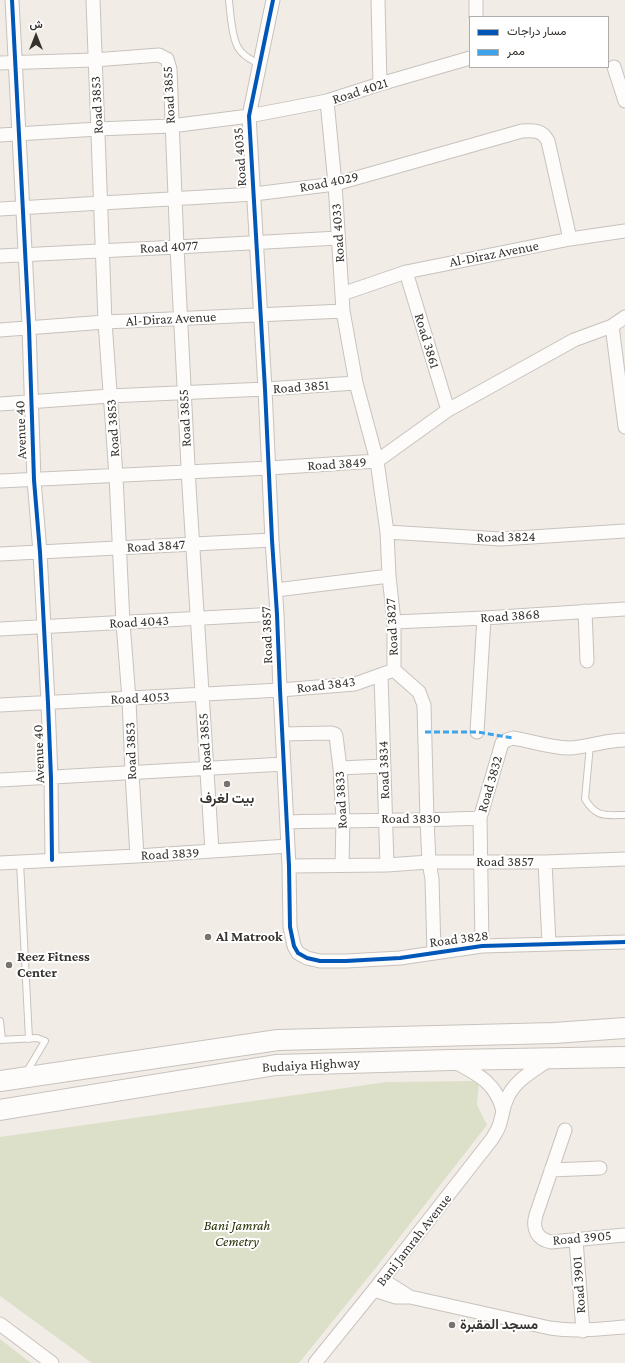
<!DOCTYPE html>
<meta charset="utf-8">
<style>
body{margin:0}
#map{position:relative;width:625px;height:1363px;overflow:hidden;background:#f2ece6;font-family:"Crimson Pro",Vazirmatn,serif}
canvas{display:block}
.legend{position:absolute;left:469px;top:16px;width:140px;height:52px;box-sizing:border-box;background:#fff;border:1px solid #afadab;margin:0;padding:5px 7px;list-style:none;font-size:12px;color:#37322e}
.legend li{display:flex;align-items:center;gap:8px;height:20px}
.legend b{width:20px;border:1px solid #afadab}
.north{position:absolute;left:16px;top:16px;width:40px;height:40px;-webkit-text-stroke:3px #fff;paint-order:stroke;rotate:0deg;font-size:11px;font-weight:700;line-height:16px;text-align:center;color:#37322e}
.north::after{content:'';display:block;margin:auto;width:14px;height:18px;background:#37322e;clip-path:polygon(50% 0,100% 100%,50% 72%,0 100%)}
</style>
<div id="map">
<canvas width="625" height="1363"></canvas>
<ul class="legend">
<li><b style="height:5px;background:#0057b8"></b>مسار دراجات</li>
<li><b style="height:5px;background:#3fa3eb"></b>ممر</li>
</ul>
<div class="north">ش</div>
</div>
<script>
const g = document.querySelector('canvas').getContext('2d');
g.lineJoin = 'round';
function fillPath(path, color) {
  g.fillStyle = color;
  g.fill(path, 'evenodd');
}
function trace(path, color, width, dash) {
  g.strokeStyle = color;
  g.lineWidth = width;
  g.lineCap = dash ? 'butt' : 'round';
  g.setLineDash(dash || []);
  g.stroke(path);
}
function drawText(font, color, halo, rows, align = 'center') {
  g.font = font + ' "Crimson Pro",Vazirmatn,serif';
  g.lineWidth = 4;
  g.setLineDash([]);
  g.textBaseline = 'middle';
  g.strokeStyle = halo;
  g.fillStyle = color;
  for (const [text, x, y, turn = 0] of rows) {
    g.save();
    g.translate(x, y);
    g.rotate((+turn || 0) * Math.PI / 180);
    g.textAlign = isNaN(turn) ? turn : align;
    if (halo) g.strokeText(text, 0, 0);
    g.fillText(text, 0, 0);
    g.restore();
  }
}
fillPath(new Path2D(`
 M479 1081 477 1105 487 1125 374 1270 299 1363H92L0 1296V1137L387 1082Z
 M0 1339 31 1363H0Z`), '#dce0c9');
const service = new Path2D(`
 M229 0C230 12 232 40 239 49 244 57 252 60 259 64
 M590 745 585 799C596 818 606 815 625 815
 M20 862 29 1039
 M0 1021 2 1040
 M0 1040 37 1038 45 1041 26 1073`);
const minor = new Path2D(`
 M12 0 29 327 34 480 40 552 48 703 51 778 52 860
 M93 0 105 322 116 476 123 623 129 699 132 773 137 856
 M273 0 249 116 265 389 272 540 277 614 280 690 289 866 290 927 294 946 298 953 307 958 320 961H346L400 958 482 946 625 942
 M378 0 380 84
 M476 17V0
 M0 63 94 60 159 55 167 59 170 69 177 247 189 486 212 851
 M614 67 625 101
 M327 101 335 184 343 311 356 383 377 461 387 532 389 576 394 622V670L419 692 424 705 427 820 429 862 432 879 434 953
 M0 135 98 129 171 126 249 116 327 101 380 84 470 58
 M0 209 254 194 335 184 522 131C534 130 542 130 548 141L570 239
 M0 256 177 247 338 238
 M406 272 448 410
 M342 294 406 272 570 239 625 231
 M612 326 625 427
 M0 330 105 322 343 311
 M0 404 110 396 265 389 356 383
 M0 481 269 468 377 461 448 410 574 340 612 326 625 317
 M387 532 501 539 625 531
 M0 554 272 540
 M276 590 389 576
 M585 611 587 661
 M394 622 484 618 625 609
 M0 629 277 614
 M381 675 387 865
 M0 705 280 690 355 684 394 670
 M477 732 484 618
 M282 734 331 733 335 734 336 736 340 768 343 820 342 865
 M340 768 383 766
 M0 780 284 764
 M287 822C351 820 416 821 480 818
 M545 862 549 944
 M0 863 137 856 288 846
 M289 866 387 865 429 862H545L625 859
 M482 946 480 818 502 743 507 740 513 738C532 741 550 748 569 748 588 747 606 740 625 740
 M453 1061C477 1074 496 1082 503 1111
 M565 1130 536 1215C532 1229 537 1239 551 1242L625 1235
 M551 1170 600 1168
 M576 1240 583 1331
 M383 1280 410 1297
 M374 1290 396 1297H410L550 1328C575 1332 599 1329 625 1327
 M0 1324 52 1363
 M315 1363 374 1290 492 1139C496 1133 500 1126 501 1119 503 1113 503 1107 506 1101 513 1081 533 1071 550 1059`);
const primary = new Path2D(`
 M0 1081 278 1040 554 1033 625 1028
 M0 1110 276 1065 451 1060 625 1057`);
trace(service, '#c8c2bd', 8);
trace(minor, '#c8c2bd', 15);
trace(primary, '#c8c2bd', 22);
trace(service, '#fdfcfb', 6);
trace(minor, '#fdfcfb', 13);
trace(primary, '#fdfcfb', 20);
trace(new Path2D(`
 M425 732H477L513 738`), '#3fa3eb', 3, [6, 3]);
trace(new Path2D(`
 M12 0 29 327 34 480 40 552 48 703 51 778 52 860
 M273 0 249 116 265 389 272 540 277 614 280 690 289 866 290 927 294 946 298 953 307 958 320 961H346L400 958 482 946 625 942`), '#0057b8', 4);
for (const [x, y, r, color] of [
 [227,784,4,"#78736e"],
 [208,937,4,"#78736e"],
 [9,965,4,"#78736e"],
 [452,1325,4,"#78736e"]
]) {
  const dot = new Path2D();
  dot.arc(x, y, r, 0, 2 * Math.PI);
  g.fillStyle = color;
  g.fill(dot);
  trace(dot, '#fff', 1.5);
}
drawText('14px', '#37322e', '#fff', [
 ["Road 4021",360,91,-18],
 ["Road 3855",169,95,-93],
 ["Road 3853",97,105,-93],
 ["Road 4035",240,157,-94],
 ["Road 4029",329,182,-11],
 ["Road 4033",338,233,-94],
 ["Road 4077",169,247,-3],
 ["Al-Diraz Avenue",494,254,-11],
 ["Al-Diraz Avenue",171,319,-3],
 ["Road 3861",427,341,73],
 ["Road 3851",301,387,-4],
 ["Road 3855",185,418,-93],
 ["Road 3853",113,428,-94],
 ["Avenue 40",21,430,-92],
 ["Road 3849",337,464,-4],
 ["Road 3824",506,537,-1],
 ["Road 3847",156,546,-3],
 ["Road 3868",510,616,-4],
 ["Road 4043",139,622,-3],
 ["Road 3827",392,627,-93],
 ["Road 3857",267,635,-92],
 ["Road 3843",326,685,-7],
 ["Road 4053",140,698,-3],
 ["Road 3855",205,742,-94],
 ["Road 3853",131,751,-92],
 ["Avenue 40",39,754,-92],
 ["Road 3834",384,770,-92],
 ["Road 3832",490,784,-74],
 ["Road 3833",341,800,-93],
 ["Road 3830",411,819],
 ["Road 3839",170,854,-3],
 ["Road 3857",505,862],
 ["Road 3828",459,939,-7],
 ["Budaiya Highway",311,1065,-3],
 ["Road 3905",582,1238,-5],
 ["Bani Jamrah Avenue",414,1240,-52],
 ["Road 3901",579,1285,-94]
]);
drawText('bold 14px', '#37322e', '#fff', [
 ["بيت لغرف",227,799,"center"],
 ["Al Matrook",216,937],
 ["Reez Fitness",17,957],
 ["Center",17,973],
 ["مسجد المقبرة",460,1325]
], 'left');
drawText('italic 14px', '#253002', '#fff', [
 ["Bani Jamrah",237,1226],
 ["Cemetry",237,1242]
]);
</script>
